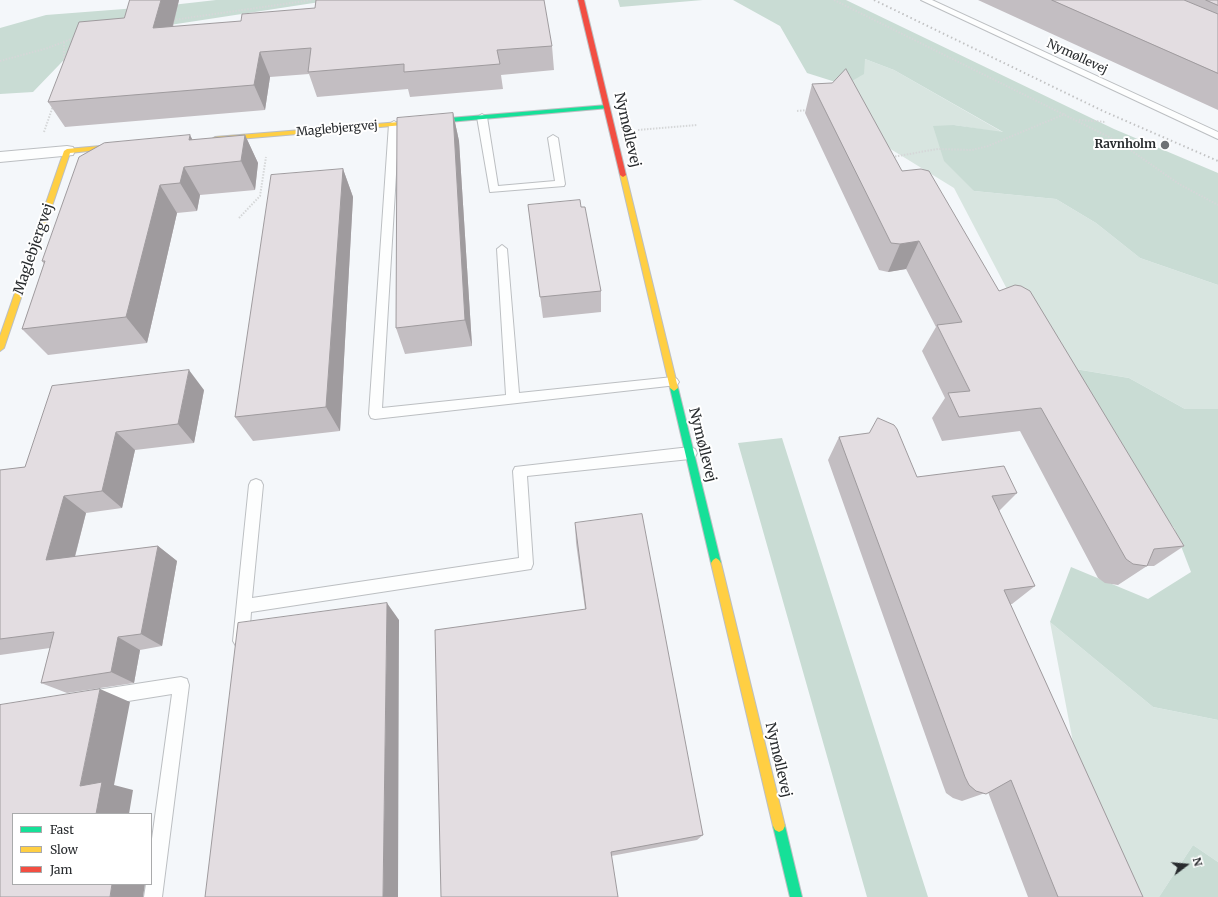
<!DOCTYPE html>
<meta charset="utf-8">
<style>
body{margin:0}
#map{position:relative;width:1218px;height:897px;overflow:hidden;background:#f4f7fa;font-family:Merriweather,serif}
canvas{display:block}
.legend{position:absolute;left:12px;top:813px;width:140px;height:72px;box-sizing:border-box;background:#fff;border:1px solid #a9aaab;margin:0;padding:5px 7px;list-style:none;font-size:12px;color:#282b2e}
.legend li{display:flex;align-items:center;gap:8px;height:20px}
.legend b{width:20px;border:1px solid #a9aaab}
.north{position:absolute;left:1166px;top:845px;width:40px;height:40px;-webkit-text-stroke:3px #fff;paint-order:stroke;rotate:74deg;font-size:11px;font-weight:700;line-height:16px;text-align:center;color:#282b2e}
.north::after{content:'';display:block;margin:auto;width:14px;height:18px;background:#282b2e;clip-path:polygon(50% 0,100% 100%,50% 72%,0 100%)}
</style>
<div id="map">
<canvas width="1218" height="897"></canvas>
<ul class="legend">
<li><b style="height:5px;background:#16e098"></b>Fast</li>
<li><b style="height:5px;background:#ffcf43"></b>Slow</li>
<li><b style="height:5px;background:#f24e42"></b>Jam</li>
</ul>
<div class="north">N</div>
</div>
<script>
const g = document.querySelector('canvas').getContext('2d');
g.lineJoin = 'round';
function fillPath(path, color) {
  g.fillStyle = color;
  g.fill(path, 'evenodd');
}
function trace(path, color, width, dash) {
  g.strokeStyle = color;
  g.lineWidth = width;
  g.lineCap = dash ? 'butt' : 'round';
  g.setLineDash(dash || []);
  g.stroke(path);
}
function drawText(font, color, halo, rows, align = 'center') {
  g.font = font + ' Merriweather,serif';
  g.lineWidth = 4;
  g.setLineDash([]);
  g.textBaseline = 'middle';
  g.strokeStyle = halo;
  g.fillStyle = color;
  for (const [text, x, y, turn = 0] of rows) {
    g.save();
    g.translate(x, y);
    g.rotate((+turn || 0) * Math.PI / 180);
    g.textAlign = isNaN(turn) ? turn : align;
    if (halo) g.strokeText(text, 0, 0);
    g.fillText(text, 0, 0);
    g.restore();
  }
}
fillPath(new Path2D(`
 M865 59 894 70 1004 133 954 125 974 191 1056 199 1096 223 1140 258 1218 285V409H1185L1129 378 1069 368 1020 314 954 188 884 145 845 85Z
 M1050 622 1153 707 1218 720V862L1193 845 1159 897H1124L1077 763Z`), '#d8e5e0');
fillPath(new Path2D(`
 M216 0H333L85 38 33 92 0 94V28L46 15 163 6Z
 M618 0H703L620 7Z
 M733 0H846L1114 129 1218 173V285L1140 258 1096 223 1056 199 974 191 944 161 933 126 954 125 1003 132 894 70 865 59 864 74 845 85 807 73 780 26Z
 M1069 368 1129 378 1185 409H1218V720L1153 707 1050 622 1071 567 1148 599 1191 572 1174 528 1123 466Z
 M782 438 928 897H867L738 443Z
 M1193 845 1218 862V897H1159Z`), '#c9dcd4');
const lane = new Path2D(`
 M921 0H932L1218 132V139Z
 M482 114 487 117 498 186 555 181 548 138 553 135 558 138 565 184 564 186 490 192 477 117Z
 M394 121 399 124 382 408 506 395 497 249 502 245 507 249 519 393 673 377 677 379 679 382 677 385 375 419 371 418 369 414 389 124Z
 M690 447 695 449 697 453 695 457 690 459 527 476 533 564 531 569 251 612 249 641 246 646 241 648 236 646 233 641 249 485 251 481 256 479 261 481 263 485 252 598 519 558 513 471 515 467Z
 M181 677 187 679 189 685 162 897H144L146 884H151V846L172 694 97 706 91 704 89 698 91 692 97 690Z`);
const street = new Path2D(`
 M67 146 73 147 75 151 73 155 0 162V152Z`);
const fast = new Path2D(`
 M607 105 609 106V108L437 123 434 121 437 119Z
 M674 385 678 388 721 563 719 566 716 568 713 566 711 563 670 388Z
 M779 820 783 822 785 826 802 897H790L773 826 775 822Z`);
const slow = new Path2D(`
 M437 119 439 120V122L215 141 212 139 215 137Z
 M123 144 125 145V147L70 153 4 348 0 351V336L64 151 67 149Z
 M621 173H623L626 175 678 388 674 391 670 388 620 175Z
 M716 558 719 560 721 563 785 826 783 830 779 832 775 830 773 826 711 563 713 560Z`);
const jam = new Path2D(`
 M578 0H584L626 175 623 177 620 175Z`);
trace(lane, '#bcbfc2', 2);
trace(street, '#bcbfc2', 2);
trace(fast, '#bcbfc2', 2);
trace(slow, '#bcbfc2', 2);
trace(jam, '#bcbfc2', 2);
trace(new Path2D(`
 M834 0 1119 142 1179 184 1218 205
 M173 20 312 0
 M64 42V63
 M0 61 48 48 76 37
 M797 111 808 110
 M1079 120 1106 122
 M638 130 697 125
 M44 132 53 106
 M892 157 938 149 972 150 988 146 1065 114
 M239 218 260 196 266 157`), '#d5d7d8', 2, [1.5, 1.5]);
fillPath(lane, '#fdfefe');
fillPath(street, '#fdfefe');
fillPath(fast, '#16e098');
fillPath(slow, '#ffcf43');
fillPath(jam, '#f24e42');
trace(new Path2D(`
 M874 0 1103 111 1218 161`), '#c1c2c3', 2, [1.5, 3]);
fillPath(new Path2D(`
 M130 0H179L173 27 552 46 554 70 501 75 503 89 410 97 408 89 317 97 309 74 270 77 265 110 65 127 48 102 124 18Z
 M978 0H1218V110Z
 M812 84 902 171 999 291 1184 546 1154 566H1147L1118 585 1105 583 1098 578 1020 431 942 441 932 418 945 398 922 351 936 327 906 269 888 272 879 270 805 113Z
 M453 113 459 141 472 346 405 354 396 328Z
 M245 135 258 163 255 190 200 195 197 211 177 213 147 343 48 355 22 329 44 264 42 261 193 140Z
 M343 169 353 197 340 431 253 441 235 417Z
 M528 205 581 207 601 291V312L543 318Z
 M204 390 194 443 135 450 122 508 86 513 75 557 158 546 177 561 162 646 140 650 134 683 67 693 41 683 50 648 0 655V470L25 467Z
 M839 437 917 477 1017 493 999 511 1035 586 1012 604H1010L1143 897H1028L988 792 962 801 953 798 946 793 943 785 828 460Z
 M575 523 703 835 697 840 611 856 441 897 585 609 576 543Z`), '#c3bec2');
fillPath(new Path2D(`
 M161 0H179L166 53 153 28Z
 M260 52 270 77 265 110 254 85Z
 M453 113 459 141 472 346 465 320Z
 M190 135 205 163 189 140Z
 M245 135 258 163 255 190 241 161Z
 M184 167 200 195 197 211 180 183Z
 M343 169 353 197 340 431 326 407Z
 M160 185 177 213 147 343 126 317Z
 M919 241 906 269 888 272 900 244Z
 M189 370 204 390 194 443 178 424Z
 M116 432 135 450 122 508 102 491Z
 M64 496 86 513 70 575 46 560Z
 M158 546 177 561 162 646 141 634Z
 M387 603 399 620 398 897H383Z
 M118 637 140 650 134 683 111 672Z
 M100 689 130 702 114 785 133 790 129 814H96L80 786Z
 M112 884H145L143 897H110Z`), '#9f9b9e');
const building = new Path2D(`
 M130 0H161L153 28 241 21 242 14 315 8 316 0H544L552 46 497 50 500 64 404 72V64L308 72 311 48 260 52 254 85 48 102 79 22 124 18Z
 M1052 0H1184L1218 14V73Z
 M1206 0H1218V5Z
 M846 69 902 171 921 169 929 171 999 291 1015 285 1021 286 1030 291 1184 546 1154 549 1147 566 1133 564 1126 559 1041 408 959 417 948 393 970 391 937 325 962 322 919 241 900 244 891 243 812 84 832 83Z
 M453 113 465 320 396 328 397 118Z
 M190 135 189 140 245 135 241 161 184 167 180 183 160 185 126 317 22 329 45 261H42L79 157 104 143Z
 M343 169 326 407 235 417 271 175Z
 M580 200 581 207H585L601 291 540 297 528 205Z
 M189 370 178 424 116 432 102 491 64 496 46 560 158 546 141 634 118 637 111 672 41 683 54 632 0 639V470L25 467 52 386Z
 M878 418 894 425 897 429 917 477 1004 466 1017 493 992 496 1035 586 1004 590 1143 897H1058L1011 780 986 794 976 791 969 785 965 777 839 437 869 433Z
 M642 514 703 835 611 852 618 897H441L435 630 586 609 575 523Z
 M387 603 383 897H205L238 623Z
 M100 689 80 786 102 782 96 814H13V884H112L110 897H0V705Z`);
fillPath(building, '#e3dde1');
trace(building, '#9f9b9e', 1);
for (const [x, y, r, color] of [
 [1165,145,5,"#6f7275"]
]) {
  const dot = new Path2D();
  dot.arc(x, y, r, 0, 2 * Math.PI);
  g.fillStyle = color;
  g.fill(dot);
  trace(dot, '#fff', 1.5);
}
drawText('12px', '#282b2e', '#fff', [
 ["Nymøllevej",1077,57,25],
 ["Maglebjergvej",337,129,-5]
]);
drawText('bold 12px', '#282b2e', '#fff', [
 ["Ravnholm",1156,145]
], 'right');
drawText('14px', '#282b2e', '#fff', [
 ["Nymøllevej",627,130,77],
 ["Maglebjergvej",34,249,-71],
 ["Nymøllevej",702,445,76],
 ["Nymøllevej",778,760,77]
]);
</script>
